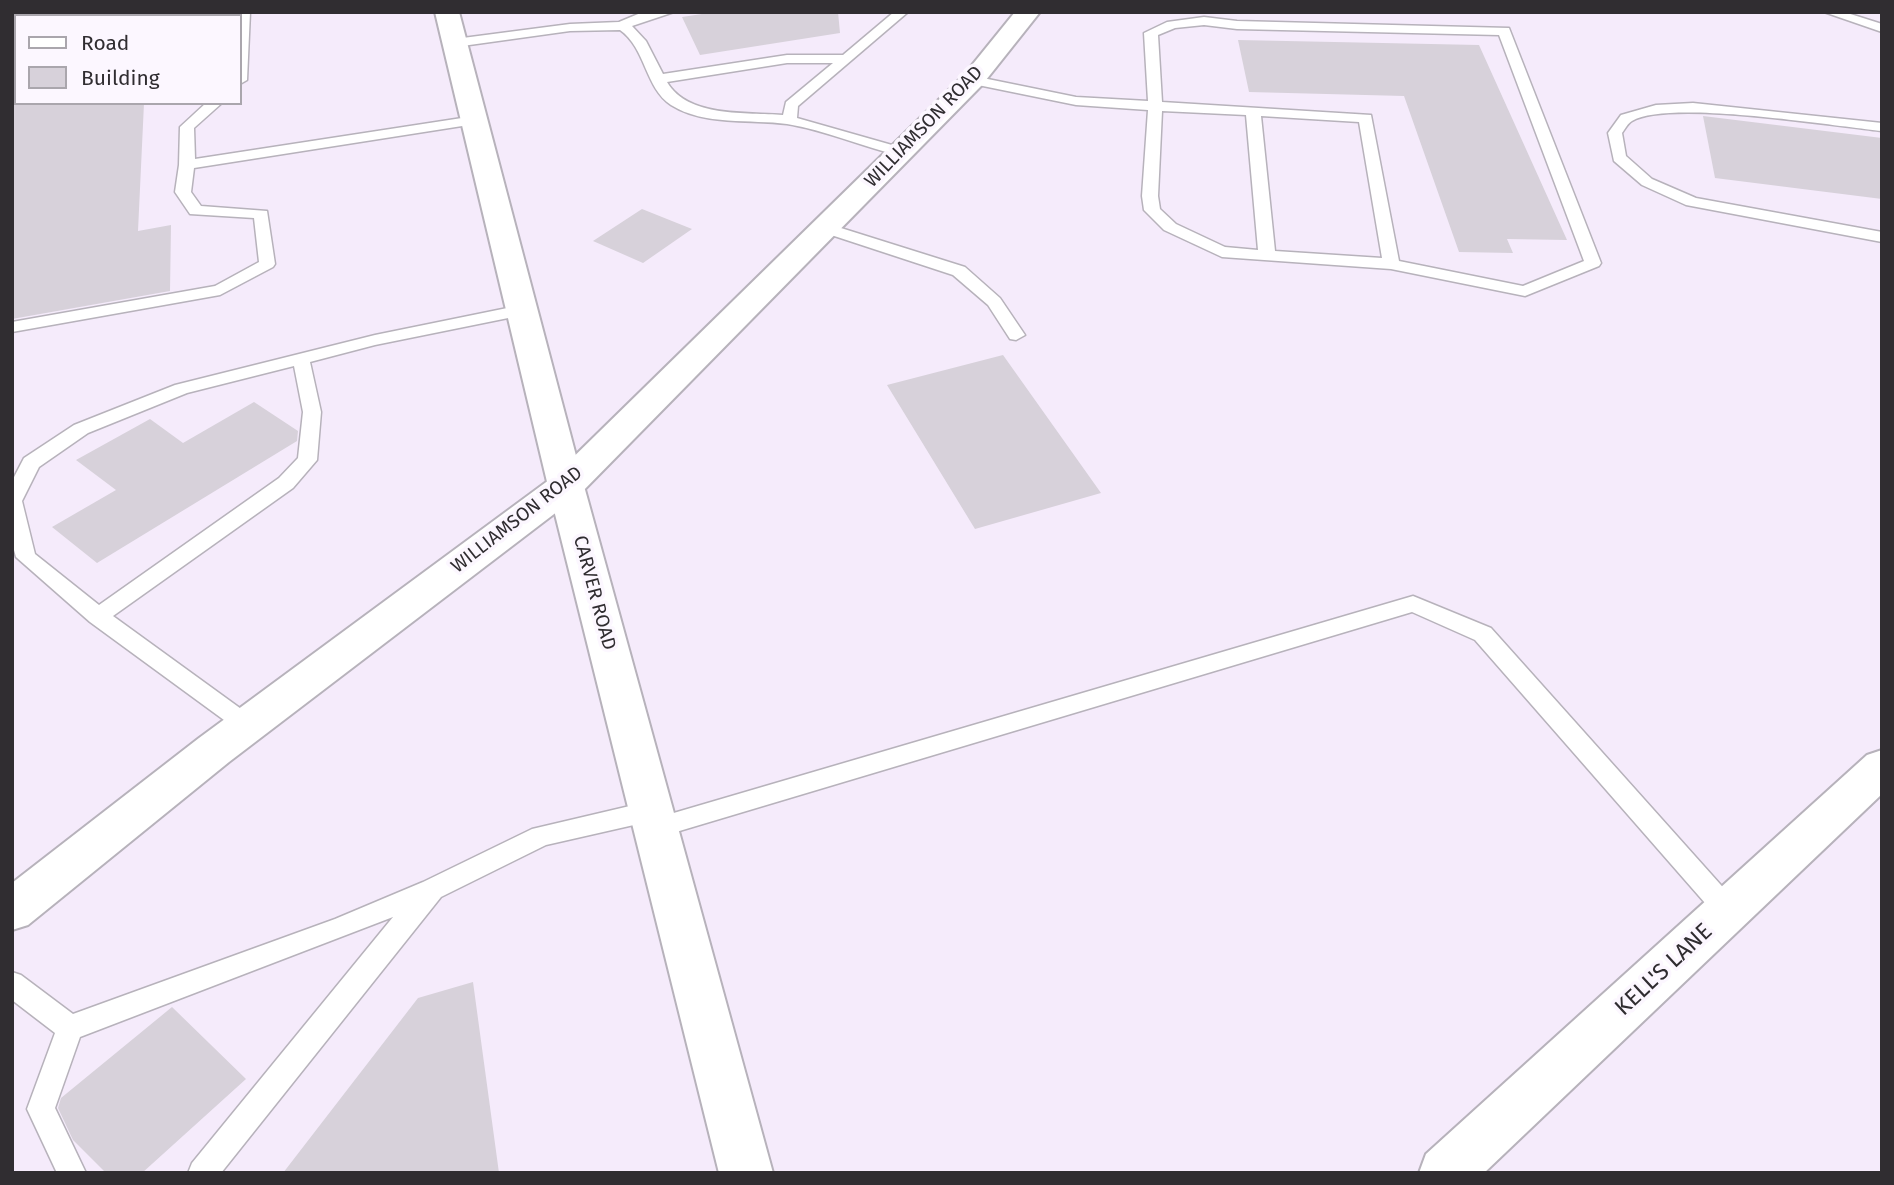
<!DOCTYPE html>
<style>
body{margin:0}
#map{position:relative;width:1894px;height:1185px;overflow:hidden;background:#fcf7ff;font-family:"Fira Sans",sans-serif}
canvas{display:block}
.frame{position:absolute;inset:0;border:14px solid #302d31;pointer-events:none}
.legend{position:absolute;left:14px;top:14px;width:228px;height:91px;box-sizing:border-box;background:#fcf7ff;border:2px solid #aaa6ad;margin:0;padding:9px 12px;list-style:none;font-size:21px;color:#302d31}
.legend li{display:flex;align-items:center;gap:14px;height:35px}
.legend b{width:35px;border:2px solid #aaa6ad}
</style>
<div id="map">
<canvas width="1894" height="1185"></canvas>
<div class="frame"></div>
<ul class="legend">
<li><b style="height:9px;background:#fff"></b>Road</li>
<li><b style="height:19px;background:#d7d1da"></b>Building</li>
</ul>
</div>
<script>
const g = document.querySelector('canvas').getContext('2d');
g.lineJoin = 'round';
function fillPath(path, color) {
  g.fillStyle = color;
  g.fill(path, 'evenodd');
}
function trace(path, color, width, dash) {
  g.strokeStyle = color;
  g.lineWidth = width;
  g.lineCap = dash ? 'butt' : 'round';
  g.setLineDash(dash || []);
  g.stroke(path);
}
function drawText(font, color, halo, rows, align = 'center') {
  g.font = font + ' "Fira Sans",sans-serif';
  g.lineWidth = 7;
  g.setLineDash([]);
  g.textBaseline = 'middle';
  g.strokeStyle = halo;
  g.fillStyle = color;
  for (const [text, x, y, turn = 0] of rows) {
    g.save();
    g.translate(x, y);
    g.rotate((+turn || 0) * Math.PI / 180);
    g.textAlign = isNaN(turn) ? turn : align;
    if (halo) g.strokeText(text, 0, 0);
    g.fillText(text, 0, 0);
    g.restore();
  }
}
fillPath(new Path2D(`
 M12 12H1882V1173H12ZM16 16H240V103H16Z`), '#f5ebfb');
fillPath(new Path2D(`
 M715 12H838L840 33 700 55 682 17Z
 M1238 40 1479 45 1567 240 1507 239 1513 253 1459 252 1404 96 1249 92Z
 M12 103H144L138 231 171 225 170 291 12 319Z
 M1703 116 1882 138V199L1715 178Z
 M642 209 692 229 643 263 593 241Z
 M1003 355 1101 493 975 529 887 385Z
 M254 402 298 431 297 441 97 563 52 527 116 490 76 460 150 419 183 443Z
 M473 982 499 1173H283L418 998Z
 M172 1007 246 1079 142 1173H106L73 1140 58 1108 61 1098Z`), '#d7d1da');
const service = new Path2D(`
 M237 12H250L247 80 240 84V16Z
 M643 12H674L632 26 646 41 663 74 787 55H843L894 12H908L798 106 797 118 906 149 908 152 901 156C863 147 825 130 787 124 751 119 704 126 671 105 645 88 646 48 620 30L570 31 455 47 448 43 455 39 570 24 619 22ZM787 63H833L786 102 783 115C747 112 688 118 667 82Z
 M1824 12H1844L1882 24V32Z
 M1204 17 1237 21 1509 28 1601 263 1599 266 1525 296 1391 269 1222 257 1164 230 1144 210 1142 196 1148 110 1076 105 973 84 966 80 973 76 1076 97 1148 101 1144 33 1167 22ZM1204 25 1237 29 1499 35 1584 261 1523 286 1399 261 1371 115 1162 102 1158 35 1175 28ZM1162 111 1246 115 1258 250 1225 247 1176 224 1160 209 1158 196ZM1261 116 1359 122 1382 258 1275 251Z
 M206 103H222L194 128 195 159 475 116 482 120 475 124 194 168 191 192 201 206 267 211 275 264 273 267 220 295 12 332V322L215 286 259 262 254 218 190 214 175 192 179 165 180 127Z
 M1693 103 1882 123V131C1833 126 1668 99 1632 121 1628 123 1625 129 1622 133L1626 156 1652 179 1696 198 1882 232V242L1686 205 1642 185 1614 161 1608 133 1621 115 1656 105Z
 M825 223 965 267 1000 298 1025 335 1016 340 1010 339 988 305 953 275 819 231 817 228 819 225Z
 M522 305 531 310 528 314 375 345 310 362 321 412 317 460 293 488 113 616 255 719 258 725 255 731 247 734 239 731 90 622 16 557 12 543V481L24 458 74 425 175 385 375 335ZM294 366 303 412 298 458 279 478 99 605 35 554 22 501 39 467 88 433 187 393Z
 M1413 596 1491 628 1737 903 1741 911 1737 919 1728 922 1719 919 1475 640 1412 612 656 838 647 835 644 828 647 822 546 845 441 897 221 1173H188L192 1163 393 917 80 1037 55 1108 86 1173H57L27 1109 55 1033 12 1000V972L21 975 73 1014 335 919 423 882 532 829 651 801 659 804 663 811 660 817Z`);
const minor = new Path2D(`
 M435 12H459L584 486 773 1173H719L548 486Z
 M1882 750V794L1484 1173H1419L1426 1154 1867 755Z`);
const secondary = new Path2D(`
 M1015 12H1040L982 85 579 495 229 762 28 925 12 930V883L199 738 553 477 964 75Z`);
trace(service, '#b7b2bb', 3);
trace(minor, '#b7b2bb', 4);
trace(secondary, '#b7b2bb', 4);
fillPath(service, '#fff');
fillPath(minor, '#fff');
fillPath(secondary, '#fff');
drawText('19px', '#302d31', '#fcf7ff', [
 ["WILLIAMSON ROAD",924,127,-46],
 ["WILLIAMSON ROAD",517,520,-38],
 ["CARVER ROAD",594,593,75]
]);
drawText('23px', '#302d31', '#fcf7ff', [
 ["KELL'S LANE",1664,970,-43]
]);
</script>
